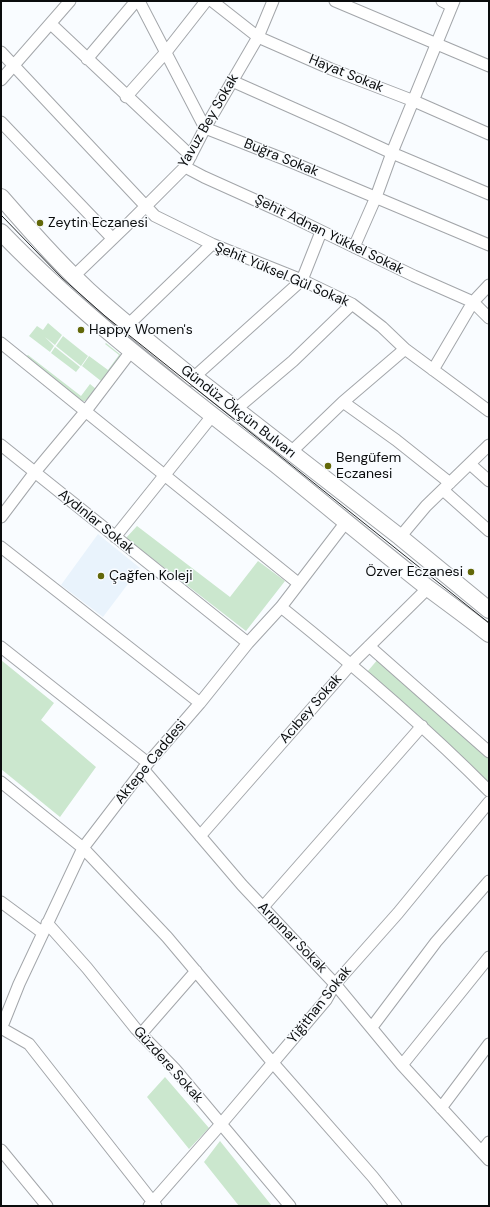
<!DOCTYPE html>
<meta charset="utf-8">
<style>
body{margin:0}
#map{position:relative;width:490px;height:1207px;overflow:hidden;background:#f9fcff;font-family:"DM Sans",sans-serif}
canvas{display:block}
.frame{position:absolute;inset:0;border:2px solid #0a0c0d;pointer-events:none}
</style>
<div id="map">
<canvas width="490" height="1207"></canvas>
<div class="frame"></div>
</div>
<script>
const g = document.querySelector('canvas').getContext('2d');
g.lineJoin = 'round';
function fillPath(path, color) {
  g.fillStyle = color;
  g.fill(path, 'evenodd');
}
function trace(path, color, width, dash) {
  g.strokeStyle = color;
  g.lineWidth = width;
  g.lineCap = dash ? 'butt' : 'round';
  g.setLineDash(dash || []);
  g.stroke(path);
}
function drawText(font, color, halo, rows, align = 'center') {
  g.font = font + ' "DM Sans",sans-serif';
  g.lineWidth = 3;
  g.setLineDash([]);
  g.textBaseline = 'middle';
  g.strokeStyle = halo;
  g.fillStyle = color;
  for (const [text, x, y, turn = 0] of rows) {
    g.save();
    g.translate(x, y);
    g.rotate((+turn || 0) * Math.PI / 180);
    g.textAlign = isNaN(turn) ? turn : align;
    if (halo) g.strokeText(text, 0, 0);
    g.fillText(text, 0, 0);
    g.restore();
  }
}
fillPath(new Path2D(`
 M98 534 140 568 103 617 61 585Z`), '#e9f3fc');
fillPath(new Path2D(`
 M48 323 62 335 55 345 45 337 54 346 50 352 29 336 37 326 43 330Z
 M63 336 88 356 81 366 56 346Z
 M106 343 121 355 101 381 82 366 89 356 108 370 119 355 105 344Z
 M55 347 80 367 76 372 51 353Z
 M28 355 81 396 90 384 96 389 85 401H79L25 357Z
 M137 526 230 597 258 561 285 581 246 631 126 538Z
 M379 658 489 758V783L367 672Z
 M1 660 54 703 41 720 96 767 60 817 1 769Z
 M165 1077 209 1128 189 1149 147 1097Z
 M220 1141 272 1206H239L204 1162Z`), '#cbe7ce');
const street = new Path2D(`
 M139 1 205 128 289 161 489 245
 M212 1 258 37 331 69 414 101 489 134
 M335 1 489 66
 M442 1 452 6
 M51 24 191 156
 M1 52 155 216 212 244 302 280 352 304 382 327 405 349 489 411
 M87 59 136 1
 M1 80 70 1
 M232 81 340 129 392 153 489 194
 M126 97 166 52 206 1
 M1 122 112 238
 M185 167 204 177 284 213 414 276 473 302 489 318
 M354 247 376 197 393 150 454 1
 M74 276 128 224 185 167 205 128 258 37 273 1
 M128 325 212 244
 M1 343 298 583
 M433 370 473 302 489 285
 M193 378 302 280 321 232
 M343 402 396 440 450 483
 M235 410 293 361 352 304
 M1 445 248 643
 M291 452 343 402 405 349
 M470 464 489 481
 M443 490 489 531
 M1 517 35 472 85 412 132 350
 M115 537 212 416
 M400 537 426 506 489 445
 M1 547 200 703
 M281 607C353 665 424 725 489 791
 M369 646 489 752
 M1 647 148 763
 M143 769 242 885 335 984 402 1065 489 1160
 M1 782 83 848 167 937 273 1063 373 1177 396 1206
 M200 836 351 664 428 588
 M1 902 43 933
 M263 907 422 726
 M47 923 87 968 136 1029 174 1068 290 1206
 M372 1027 436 942 489 881
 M1 1028 29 1044 156 1206
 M1 1029 19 984 83 848 148 763 200 703 248 643 281 607 346 522
 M141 1034 196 971
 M402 1065 489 957
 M441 1108 489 1044
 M1 1150 47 1206
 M482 1151 489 1142
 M149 1206 221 1124 326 1000 335 984 398 913 489 802`);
const secondary = new Path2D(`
 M1 197C29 229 57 261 88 290 122 321 158 349 193 378L197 379 400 537 489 610
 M1 232C84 318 180 390 275 464 326 505 376 547 428 588 448 603 469 618 489 634`);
trace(street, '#a3a6aa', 13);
trace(secondary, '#a3a6aa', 18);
trace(street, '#fff', 11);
trace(secondary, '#fff', 16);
trace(new Path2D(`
 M1 215 62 278 105 316 489 623`), '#262829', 1);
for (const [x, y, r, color] of [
 [40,223,4,"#626809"],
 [81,330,4,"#626809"],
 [328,466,4,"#626809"],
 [471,572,4,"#626809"],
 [101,576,4,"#626809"]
]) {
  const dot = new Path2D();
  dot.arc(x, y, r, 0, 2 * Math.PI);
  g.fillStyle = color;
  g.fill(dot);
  trace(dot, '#f9fcff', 1.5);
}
drawText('14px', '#0a0c0d', '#f9fcff', [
 ["Hayat Sokak",346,74,22],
 ["Yavuz Bey Sokak",209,121,-60],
 ["Buğra Sokak",281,158,22],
 ["Şehit Adnan Yükkel Sokak",329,235,26],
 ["Şehit Yüksel Gül Sokak",282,275,23],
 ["Gündüz Ökçün Bulvarı",238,412,38],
 ["Aydınlar Sokak",96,522,39],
 ["Acıbey Sokak",311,709,-49],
 ["Aktepe Caddesi",151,762,-51],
 ["Arıpınar Sokak",292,938,46],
 ["Yiğithan Sokak",320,1005,-52],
 ["Güzdere Sokak",168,1065,48]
]);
drawText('14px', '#0a0c0d', '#f9fcff', [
 ["Zeytin Eczanesi",48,223],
 ["Happy Women's",89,330],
 ["Bengüfem",336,458],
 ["Eczanesi",336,474],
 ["Özver Eczanesi",463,572,"right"],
 ["Çağfen Koleji",109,576]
], 'left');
</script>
